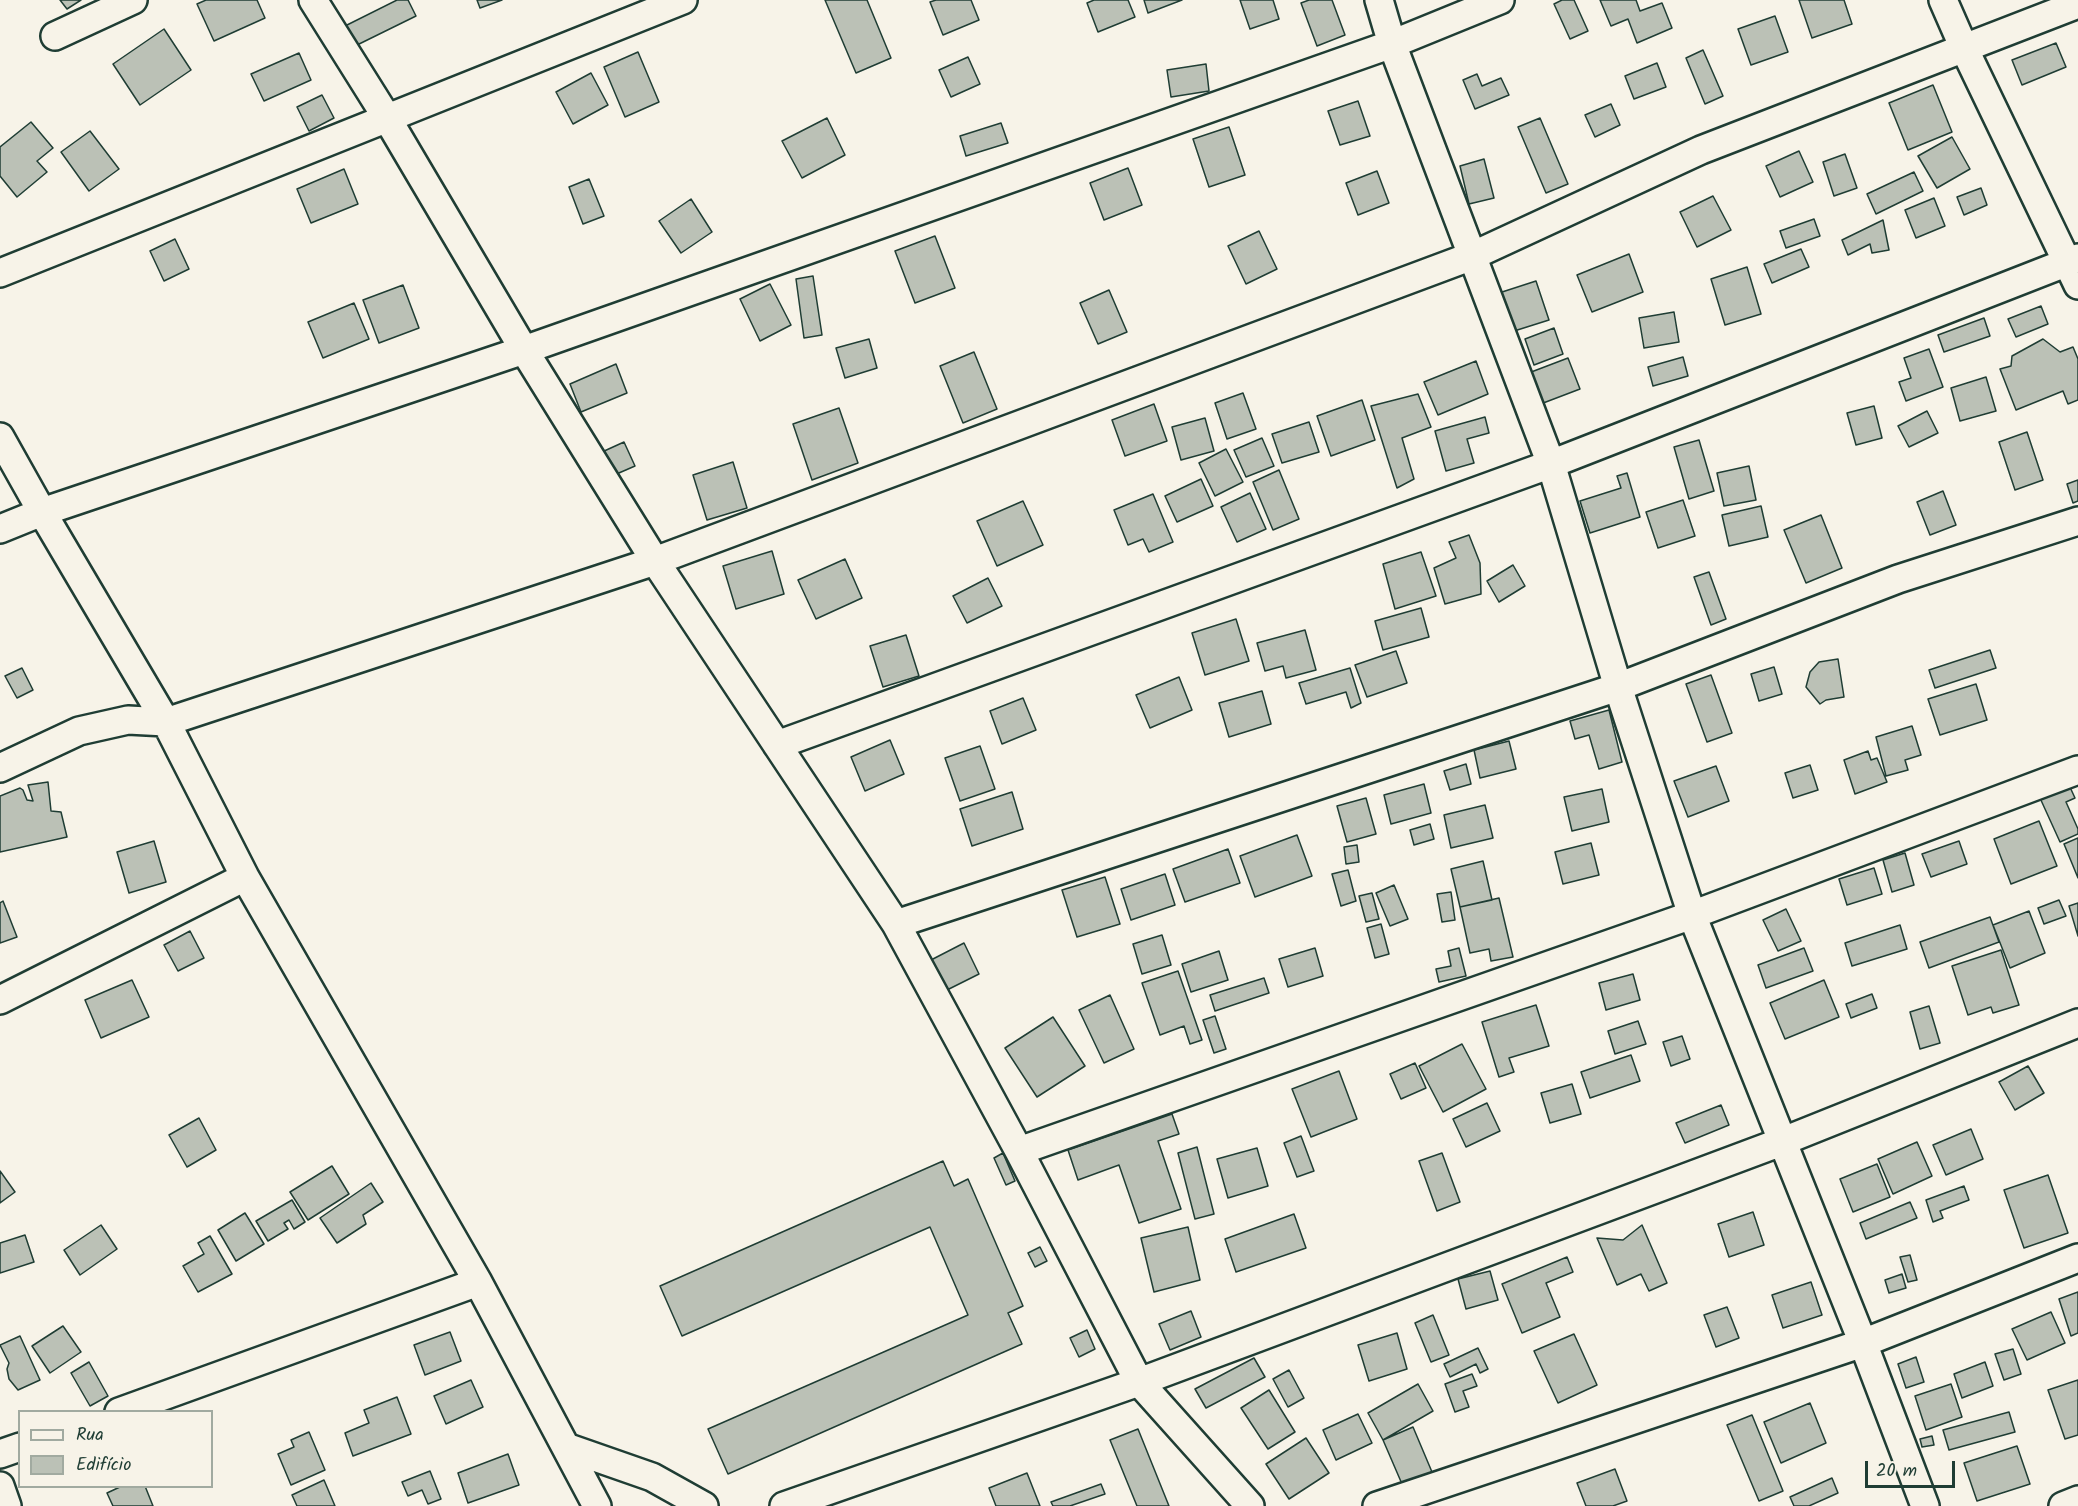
<!DOCTYPE html>
<meta charset="utf-8">
<style>
body{margin:0}
#map{position:relative;width:2078px;height:1506px;overflow:hidden;background:#f7f3e8;font-family:Kalam,sans-serif}
canvas{display:block}
.legend{position:absolute;left:18px;top:1410px;width:195px;height:78px;box-sizing:border-box;background:#f7f3e8;border:2px solid #a1aaa0;margin:0;padding:8px 10px;list-style:none;font-size:18px;color:#1f3d34}
.legend li{display:flex;align-items:center;gap:12px;height:30px}
.legend b{width:30px;border:2px solid #a1aaa0}
.scale{position:absolute;left:1865px;top:1461px;width:90px;height:27px;box-sizing:border-box;border:3px solid #1f3d34;border-top:0;padding-left:8px;font-size:18px;line-height:21px;white-space:nowrap;color:#1f3d34;-webkit-text-stroke:4px #f7f3e8;paint-order:stroke}
</style>
<div id="map">
<canvas width="2078" height="1506"></canvas>
<ul class="legend">
<li><b style="height:8px;background:#f7f3e8"></b>Rua</li>
<li><b style="height:16px;background:#bbc1b6"></b>Edifício</li>
</ul>
<div class="scale">20 m</div>
</div>
<script>
const g = document.querySelector('canvas').getContext('2d');
g.lineJoin = 'round';
function fillPath(path, color) {
  g.fillStyle = color;
  g.fill(path, 'evenodd');
}
function trace(path, color, width, dash) {
  g.strokeStyle = color;
  g.lineWidth = width;
  g.lineCap = dash ? 'butt' : 'round';
  g.setLineDash(dash || []);
  g.stroke(path);
}
const building = new Path2D(`
 M60 0H81L67 9Z
 M206 0H257L265 18 214 41 197 4Z
 M397 0H408L416 16 351 48 341 28Z
 M477 0H502L480 8Z
 M825 0H867L891 58 856 73Z
 M936 0H971L979 20 943 35 930 2Z
 M1094 0H1128L1135 17 1098 32 1087 3Z
 M1144 0H1182L1148 13Z
 M1240 0H1273L1279 19 1250 29Z
 M1309 0H1332L1345 35 1317 46 1301 3Z
 M1562 0H1574L1588 31 1570 39 1554 4Z
 M1600 0H1636L1640 11 1662 3 1672 28 1637 43 1628 19 1611 26Z
 M1799 0H1844L1852 24 1812 38Z
 M1775 16 1788 52 1751 65 1738 29Z
 M164 29 191 70 140 105 113 64Z
 M2056 43 2066 67 2022 85 2012 60Z
 M1703 50 1723 96 1705 104 1686 58Z
 M638 52 659 102 625 117 604 67Z
 M299 53 311 80 264 101 251 74Z
 M968 57 980 84 951 97 939 70Z
 M1657 63 1666 87 1634 99 1625 76Z
 M1206 64 1209 91 1171 97 1167 70Z
 M591 73 608 105 573 124 556 92Z
 M1477 74 1482 86 1501 78 1509 95 1475 109 1463 80Z
 M1933 85 1952 132 1908 150 1889 103Z
 M322 95 334 118 309 131 297 107Z
 M1358 101 1370 136 1340 145 1328 111Z
 M1611 104 1620 125 1595 137 1585 115Z
 M827 118 845 155 802 178 782 141Z
 M1540 118 1568 184 1546 193 1518 127Z
 M31 122 53 148 37 161 47 172 17 197 0 176V147Z
 M1001 123 1008 143 966 156 960 136Z
 M1229 127 1245 175 1209 187 1193 139Z
 M90 131 119 169 89 191 61 152Z
 M1952 137 1970 169 1937 188 1918 156Z
 M1799 151 1813 182 1780 197 1766 166Z
 M1845 154 1857 188 1834 196 1823 162Z
 M1484 159 1494 198 1469 204 1460 166Z
 M1128 168 1142 205 1104 220 1090 183Z
 M344 169 358 204 311 223 297 189Z
 M1377 171 1389 203 1358 215 1346 183Z
 M1914 172 1923 191 1876 214 1867 194Z
 M589 179 604 216 583 224 569 187Z
 M1981 188 1987 205 1964 215 1957 197Z
 M1713 196 1731 230 1697 247 1680 212Z
 M1934 198 1945 226 1916 238 1905 210Z
 M691 199 712 232 681 253 659 221Z
 M1814 219 1820 236 1786 248 1780 231Z
 M1883 220 1889 250 1872 253 1870 244 1848 255 1842 240Z
 M1259 231 1277 269 1246 284 1228 246Z
 M935 236 955 288 915 303 895 251Z
 M175 239 189 269 164 281 150 251Z
 M1801 249 1809 267 1772 283 1764 264Z
 M1629 254 1643 292 1592 312 1577 275Z
 M1747 267 1761 314 1725 325 1711 279Z
 M813 276 822 335 804 338 796 279Z
 M1536 281 1549 320 1511 332 1499 293Z
 M770 284 791 325 760 341 740 299Z
 M403 285 419 328 379 343 363 300Z
 M1109 290 1127 332 1098 344 1080 303Z
 M354 303 369 339 323 358 308 322Z
 M2041 306 2048 324 2016 337 2008 319Z
 M1674 312 1679 342 1644 348 1639 318Z
 M1984 318 1990 336 1944 352 1938 335Z
 M1554 328 1563 354 1534 365 1525 339Z
 M869 339 877 368 845 378 836 348Z
 M2043 339 2060 352 2073 347 2078 359V400L2068 404 2063 391 2016 410 2000 369 2011 366 2012 356Z
 M1929 349 1943 387 1906 401 1899 382 1911 378 1904 358Z
 M974 352 997 409 963 423 940 366Z
 M1683 357 1688 376 1653 386 1648 367Z
 M1568 358 1580 389 1538 405 1526 374Z
 M1476 361 1488 394 1438 415 1424 382Z
 M616 364 627 393 581 412 570 384Z
 M1986 377 1996 411 1960 421 1951 388Z
 M1243 393 1256 429 1227 439 1215 403Z
 M1418 394 1431 427 1402 438 1414 479 1397 488 1371 406Z
 M1362 400 1375 440 1331 456 1317 416Z
 M1154 404 1167 441 1125 456 1112 420Z
 M1874 406 1882 438 1856 445 1847 413Z
 M839 408 858 463 812 480 793 424Z
 M1927 411 1938 433 1909 447 1898 426Z
 M1485 417 1489 433 1467 439 1474 463 1446 471 1435 431Z
 M1205 418 1214 451 1181 460 1172 427Z
 M1309 422 1319 452 1282 463 1272 434Z
 M2027 432 2043 480 2015 490 1999 442Z
 M1262 438 1274 466 1246 477 1234 450Z
 M1699 440 1714 491 1689 499 1674 447Z
 M624 442 635 466 612 476 602 452Z
 M1226 449 1243 482 1215 496 1199 463Z
 M733 462 747 508 707 520 693 475Z
 M1749 466 1756 500 1724 506 1717 473Z
 M1279 470 1299 519 1273 530 1253 482Z
 M1627 473 1640 517 1590 533 1580 501 1621 488 1617 476Z
 M1201 479 1213 506 1177 522 1165 496Z
 M2078 480V501L2073 503 2067 484Z
 M1943 491 1956 525 1930 535 1917 502Z
 M1250 493 1266 529 1237 542 1221 507Z
 M1153 494 1173 542 1149 552 1143 539 1128 545 1114 510Z
 M1683 500 1695 536 1658 548 1646 512Z
 M1023 501 1043 545 997 566 977 521Z
 M1761 506 1768 537 1729 546 1722 515Z
 M1821 515 1842 568 1806 583 1784 530Z
 M1469 535 1480 563 1481 594 1445 604 1434 568 1456 558 1449 542Z
 M772 551 784 594 736 609 723 566Z
 M1421 552 1436 596 1395 609 1383 564Z
 M845 559 862 598 816 619 798 580Z
 M1513 565 1525 586 1499 602 1487 581Z
 M1709 572 1726 619 1711 625 1694 577Z
 M988 578 1002 606 967 623 953 596Z
 M1421 608 1429 637 1383 650 1375 621Z
 M1236 619 1249 661 1205 675 1192 633Z
 M1305 630 1316 670 1286 678 1283 666 1265 671 1257 643Z
 M906 635 919 676 883 687 870 646Z
 M1990 650 1996 668 1935 688 1929 670Z
 M1396 651 1407 683 1367 697 1355 665Z
 M1838 659 1844 697 1826 700 1820 704 1806 687 1810 672 1819 662Z
 M1774 667 1782 694 1759 701 1751 674Z
 M22 668 33 690 17 698 5 676Z
 M1350 668 1361 703 1351 708 1346 692 1306 704 1299 683Z
 M1711 675 1732 733 1707 742 1686 684Z
 M1179 677 1192 710 1150 728 1136 695Z
 M1976 684 1987 720 1940 735 1928 699Z
 M1262 691 1271 724 1229 737 1219 703Z
 M1023 698 1036 730 1002 744 990 711Z
 M1609 710 1622 762 1599 769 1589 735 1575 739 1570 721Z
 M1912 726 1921 755 1905 760 1908 770 1886 776 1876 737Z
 M890 740 904 774 865 791 851 757Z
 M1509 741 1516 769 1480 778 1474 750Z
 M980 746 995 789 960 801 945 758Z
 M1868 751 1871 760 1877 758 1887 782 1855 794 1844 760Z
 M1466 764 1471 784 1450 790 1444 771Z
 M1810 765 1818 790 1793 798 1785 773Z
 M1716 766 1729 801 1688 817 1674 781Z
 M48 782 51 811 61 812 67 837 0 852V796L20 788 23 790 27 800 33 801 28 785Z
 M1424 784 1431 813 1391 824 1384 795Z
 M2069 785 2075 798 2066 802 2078 829V834L2060 842 2040 798Z
 M1602 789 1609 822 1572 831 1564 797Z
 M1012 792 1023 829 972 846 960 809Z
 M1366 798 1376 834 1347 842 1337 806Z
 M1485 805 1493 838 1451 848 1444 815Z
 M2039 821 2057 866 2011 884 1994 839Z
 M1430 824 1434 839 1414 845 1410 830Z
 M1297 835 1312 876 1255 897 1240 856Z
 M2078 838V878L2064 844Z
 M154 841 166 882 129 893 117 852Z
 M1959 841 1967 864 1931 877 1922 854Z
 M1591 843 1599 875 1563 884 1555 852Z
 M1357 845 1359 862 1346 864 1344 847Z
 M1228 849 1240 883 1185 902 1173 869Z
 M1905 853 1914 885 1892 892 1883 860Z
 M1483 861 1492 900 1460 907 1451 869Z
 M1874 868 1882 894 1847 905 1839 879Z
 M1348 870 1356 901 1341 906 1332 874Z
 M1165 874 1175 905 1131 920 1121 889Z
 M1105 877 1120 924 1077 937 1062 890Z
 M1394 885 1408 919 1390 926 1376 893Z
 M1451 892 1455 920 1442 922 1437 894Z
 M1372 893 1379 919 1366 922 1359 896Z
 M1499 898 1513 957 1491 961 1489 949 1470 953 1460 907Z
 M2059 900 2066 916 2044 924 2038 908Z
 M3 901 17 937 0 943V903Z
 M2078 903V936L2069 906Z
 M1786 909 1801 941 1778 951 1763 920Z
 M2029 911 2045 953 2010 968 1993 925Z
 M1990 917 1999 942 1929 968 1920 942Z
 M1381 924 1389 954 1375 958 1367 928Z
 M1900 925 1907 949 1852 966 1845 943Z
 M190 931 204 958 178 971 164 945Z
 M1162 935 1171 965 1142 974 1133 944Z
 M964 943 979 974 947 990 931 960Z
 M1315 948 1323 976 1288 987 1279 959Z
 M1459 948 1466 976 1439 982 1436 969 1451 966 1448 951Z
 M1804 948 1813 971 1766 988 1758 965Z
 M2001 950 2019 1005 1993 1013 1991 1007 1968 1015 1952 966Z
 M1219 951 1228 980 1191 992 1182 964Z
 M1178 971 1202 1040 1190 1044 1184 1026 1160 1035 1142 983Z
 M1633 974 1640 1000 1606 1010 1599 983Z
 M1264 978 1269 993 1215 1011 1210 995Z
 M132 980 149 1017 101 1038 85 1000Z
 M1824 980 1839 1017 1785 1039 1770 1003Z
 M1872 994 1877 1008 1851 1018 1846 1004Z
 M1110 995 1134 1049 1104 1063 1079 1010Z
 M1536 1005 1549 1046 1509 1058 1514 1072 1499 1077 1482 1022Z
 M1929 1006 1940 1043 1920 1049 1910 1012Z
 M1215 1016 1226 1049 1214 1053 1203 1020Z
 M1053 1017 1085 1066 1037 1097 1005 1048Z
 M1638 1021 1646 1044 1615 1054 1608 1031Z
 M1682 1036 1690 1059 1671 1066 1663 1042Z
 M1462 1044 1486 1089 1443 1112 1419 1066Z
 M1631 1055 1640 1081 1590 1098 1581 1072Z
 M1415 1063 1426 1088 1401 1099 1390 1074Z
 M2028 1066 2044 1093 2015 1110 1999 1082Z
 M1339 1071 1357 1119 1311 1137 1292 1089Z
 M1572 1084 1581 1114 1550 1123 1541 1093Z
 M1487 1103 1500 1131 1466 1147 1453 1119Z
 M1721 1105 1729 1125 1685 1143 1676 1123Z
 M1172 1114 1179 1134 1158 1141 1181 1209 1139 1223 1119 1165 1078 1180 1068 1150Z
 M199 1118 216 1150 187 1167 169 1135Z
 M1971 1129 1983 1159 1946 1175 1933 1145Z
 M1301 1136 1314 1171 1297 1177 1284 1143Z
 M1917 1142 1932 1176 1893 1194 1878 1159Z
 M1197 1147 1214 1214 1195 1219 1178 1153Z
 M1257 1148 1268 1186 1228 1198 1217 1159Z
 M1003 1153 1015 1181 1006 1185 994 1158Z
 M1442 1153 1460 1202 1437 1211 1419 1161Z
 M943 1161 954 1186 968 1179 1023 1306 1008 1313 1022 1344 728 1474 708 1429 968 1315 930 1227 682 1336 660 1286Z
 M1877 1164 1890 1197 1853 1212 1840 1179Z
 M332 1166 349 1194 308 1220 290 1192Z
 M0 1171 15 1192 0 1203Z
 M2048 1175 2068 1233 2024 1248 2004 1190Z
 M371 1183 383 1202 363 1215 366 1224 337 1243 320 1218Z
 M1964 1186 1969 1200 1940 1211 1943 1218 1933 1222 1926 1200Z
 M292 1200 305 1222 294 1229 289 1220 284 1223 288 1229 268 1241 256 1221Z
 M1910 1202 1917 1218 1866 1239 1860 1223Z
 M1753 1212 1764 1245 1729 1257 1718 1224Z
 M245 1213 264 1244 236 1261 218 1230Z
 M1294 1214 1306 1248 1236 1272 1225 1239Z
 M101 1225 117 1249 80 1275 64 1250Z
 M1642 1225 1667 1283 1649 1291 1641 1274 1617 1285 1597 1238 1623 1240Z
 M1188 1227 1200 1280 1154 1292 1141 1238Z
 M25 1235 34 1262 0 1273V1243Z
 M210 1236 232 1274 198 1292 183 1266 204 1254 198 1243Z
 M1040 1247 1047 1261 1035 1267 1028 1253Z
 M1910 1255 1917 1280 1908 1282 1900 1257Z
 M1567 1257 1573 1272 1546 1283 1560 1317 1522 1333 1502 1284Z
 M1490 1271 1498 1300 1466 1309 1458 1279Z
 M1902 1274 1906 1288 1889 1293 1885 1280Z
 M1811 1282 1822 1315 1783 1328 1772 1295Z
 M2078 1292V1333L2071 1336 2059 1299Z
 M1727 1307 1739 1338 1716 1347 1704 1315Z
 M1191 1311 1201 1337 1170 1350 1159 1324Z
 M2051 1312 2065 1343 2027 1360 2012 1329Z
 M1433 1315 1449 1355 1431 1362 1415 1323Z
 M63 1326 81 1352 50 1373 32 1346Z
 M1087 1330 1095 1349 1079 1357 1070 1338Z
 M450 1332 461 1361 425 1375 414 1345Z
 M1397 1333 1407 1369 1369 1381 1358 1345Z
 M1574 1334 1597 1385 1558 1403 1534 1351Z
 M20 1336 40 1380 18 1390 9 1379 7 1369 9 1363 0 1345Z
 M1478 1348 1488 1369 1480 1373 1476 1364 1450 1377 1444 1364Z
 M2013 1349 2021 1374 2004 1380 1995 1354Z
 M1916 1357 1924 1382 1906 1388 1898 1364Z
 M1254 1358 1265 1377 1206 1408 1195 1389Z
 M89 1362 108 1396 90 1406 71 1373Z
 M1985 1362 1993 1386 1962 1398 1954 1374Z
 M1289 1370 1304 1398 1288 1407 1273 1379Z
 M1472 1374 1477 1386 1463 1391 1469 1407 1455 1412 1445 1384Z
 M471 1380 483 1407 446 1424 434 1396Z
 M2078 1380V1435L2065 1439 2048 1390Z
 M1418 1384 1433 1411 1383 1440 1368 1413Z
 M1951 1384 1962 1417 1926 1430 1915 1396Z
 M1269 1390 1295 1432 1268 1449 1241 1408Z
 M397 1397 411 1434 353 1456 345 1433 369 1423 364 1410Z
 M1810 1403 1826 1443 1781 1463 1764 1422Z
 M2009 1412 2015 1432 1949 1450 1943 1430Z
 M1358 1414 1372 1443 1336 1460 1323 1430Z
 M1752 1415 1783 1491 1759 1501 1727 1425Z
 M1413 1427 1432 1472 1402 1484 1383 1440Z
 M1138 1429 1169 1506H1137L1110 1440Z
 M309 1432 325 1470 291 1485 278 1454 294 1447 291 1440Z
 M1932 1436 1934 1445 1922 1447 1920 1439Z
 M1306 1438 1329 1473 1289 1499 1266 1464Z
 M2017 1446 2030 1484 1977 1501 1964 1463Z
 M508 1454 519 1485 468 1503 458 1473Z
 M1615 1469 1627 1501 1613 1506H1586L1577 1483Z
 M430 1471 441 1499 428 1504 422 1490 408 1496 402 1482Z
 M1027 1473 1040 1506H996L989 1488Z
 M1832 1478 1838 1493 1809 1506H1794L1790 1497Z
 M324 1480 335 1506H297L292 1495Z
 M1101 1484 1105 1494 1070 1506H1053L1051 1502Z
 M122 1486H145L153 1506H113L107 1493Z`);
fillPath(building, '#bbc1b6');
trace(building, '#1f3d34', 1.5);
const minor = new Path2D(`
 M313 0 387 118 524 350 655 561 896 924 1019 1151 1139 1382 1250 1506
 M1379 0 1392 44 1551 464 1618 687 1692 915 1863 1343 1925 1506
 M1943 0 1964 48 2078 285
 M55 36 133 0
 M0 273 683 0
 M0 437 42 512 166 722 245 877 478 1282 597 1506
 M0 529 42 512 524 350 1392 44 1500 0
 M777 745 1551 464 2078 258
 M0 768 79 731 128 720 166 722 655 561 1472 256 1701 150 2078 4
 M896 924 1618 687 1898 579 2078 521
 M0 1000 245 877
 M1019 1151 1692 915 2078 770
 M119 1412 478 1282
 M566 1447 652 1477 704 1506
 M0 1454 20 1447
 M0 1486 7 1506
 M784 1506 1139 1382 1781 1142 2078 1023
 M1377 1506 1863 1343 2078 1258
 M2063 1506 2078 1500`);
trace(minor, '#1f3d34', 32);
trace(minor, '#f7f3e8', 27);
</script>
